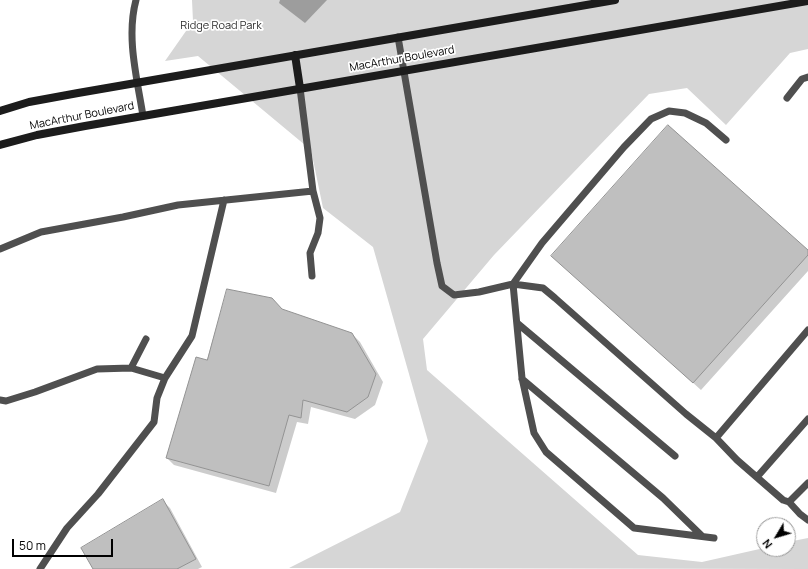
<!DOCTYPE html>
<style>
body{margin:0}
#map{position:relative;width:808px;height:569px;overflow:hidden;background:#fff;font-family:Manrope,sans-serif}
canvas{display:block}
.north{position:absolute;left:756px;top:517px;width:40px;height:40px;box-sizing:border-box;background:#fff;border:1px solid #999;border-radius:50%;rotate:232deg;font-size:11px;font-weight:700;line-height:16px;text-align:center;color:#000}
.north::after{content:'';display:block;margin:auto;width:14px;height:18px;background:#000;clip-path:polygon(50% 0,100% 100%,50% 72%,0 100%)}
.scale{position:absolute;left:12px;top:539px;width:101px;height:18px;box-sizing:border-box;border:2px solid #000;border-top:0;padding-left:5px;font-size:12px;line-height:14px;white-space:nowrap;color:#000;-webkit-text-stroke:3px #fff;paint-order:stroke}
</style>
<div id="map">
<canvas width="808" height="569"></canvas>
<div class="north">N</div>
<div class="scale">50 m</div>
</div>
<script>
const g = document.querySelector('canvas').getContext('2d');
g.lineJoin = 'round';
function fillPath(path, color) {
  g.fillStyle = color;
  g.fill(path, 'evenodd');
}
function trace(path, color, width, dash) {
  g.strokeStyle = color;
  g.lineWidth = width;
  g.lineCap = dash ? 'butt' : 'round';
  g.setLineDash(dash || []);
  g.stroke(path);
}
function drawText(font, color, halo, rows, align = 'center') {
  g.font = font + ' Manrope,sans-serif';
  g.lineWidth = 3.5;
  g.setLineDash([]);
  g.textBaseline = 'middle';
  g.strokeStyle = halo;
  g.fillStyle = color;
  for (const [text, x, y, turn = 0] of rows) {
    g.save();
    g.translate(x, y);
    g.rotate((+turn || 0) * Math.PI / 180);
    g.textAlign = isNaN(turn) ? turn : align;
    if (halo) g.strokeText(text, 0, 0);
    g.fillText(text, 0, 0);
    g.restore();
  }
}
fillPath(new Path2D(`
 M192 0H808V49L790 53 726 125 687 88 649 94 494 255 423 339 427 370 638 555 702 562 764 548V549H788V542L808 538V569L289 568 400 512 428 441 373 247 323 208 311 150 198 56 165 61 193 21Z`), '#d6d6d6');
fillPath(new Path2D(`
 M280 0H327L305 23 279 3Z`), '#9d9d9d');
fillPath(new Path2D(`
 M808 252V271L701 390 560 263Z
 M282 310 352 334 360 342 383 382 375 405 355 419 311 407 308 424 297 422 276 493 174 465 167 458 207 362Z
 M163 501 170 508 202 567 198 569H94Z`), '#0003');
const building = new Path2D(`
 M668 125 808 250V255L693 383 551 256Z
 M227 289 272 298 282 309 352 333 376 374 368 397 347 412 303 400 301 418 289 415 269 486 166 458 196 357 207 360Z
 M163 499 196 559 177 569H93L81 548Z`);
fillPath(building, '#bfbfbf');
trace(building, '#939393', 1);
trace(new Path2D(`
 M136 0C126 37 137 78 143 116
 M398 37 437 263 442 286 454 295 479 292 513 284 543 288 555 298 686 414 716 438 808 330
 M300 88 313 191 320 218 318 233 310 253 312 276
 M787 98 802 79 808 77
 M0 249 41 232 123 217 178 205 313 191
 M517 323 675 456
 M131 368 146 339
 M165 378 192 336 224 200
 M522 379 663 498 702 536
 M0 400 6 401 35 392 97 369 131 368 165 378 157 398 154 422 98 494 67 528 40 569
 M716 438 737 460 783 500 789 502 808 483
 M757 477 808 419
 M789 502 800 514 808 520
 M714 538 634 528 546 452 534 433 522 378 513 284 542 243 624 147 651 119 669 111 685 113 706 123 726 140`), '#4f4f4f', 7);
trace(new Path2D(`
 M295 55 300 88
 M0 111 29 102 78 93 615 0
 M0 145 37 135 85 126 808 1`), '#1c1c1c', 8);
drawText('11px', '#2d2d2d', '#fff', [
 ["Ridge Road Park",221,26]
]);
drawText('11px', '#000', '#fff', [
 ["MacArthur Boulevard",402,59,-10],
 ["MacArthur Boulevard",82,116,-11]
]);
</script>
